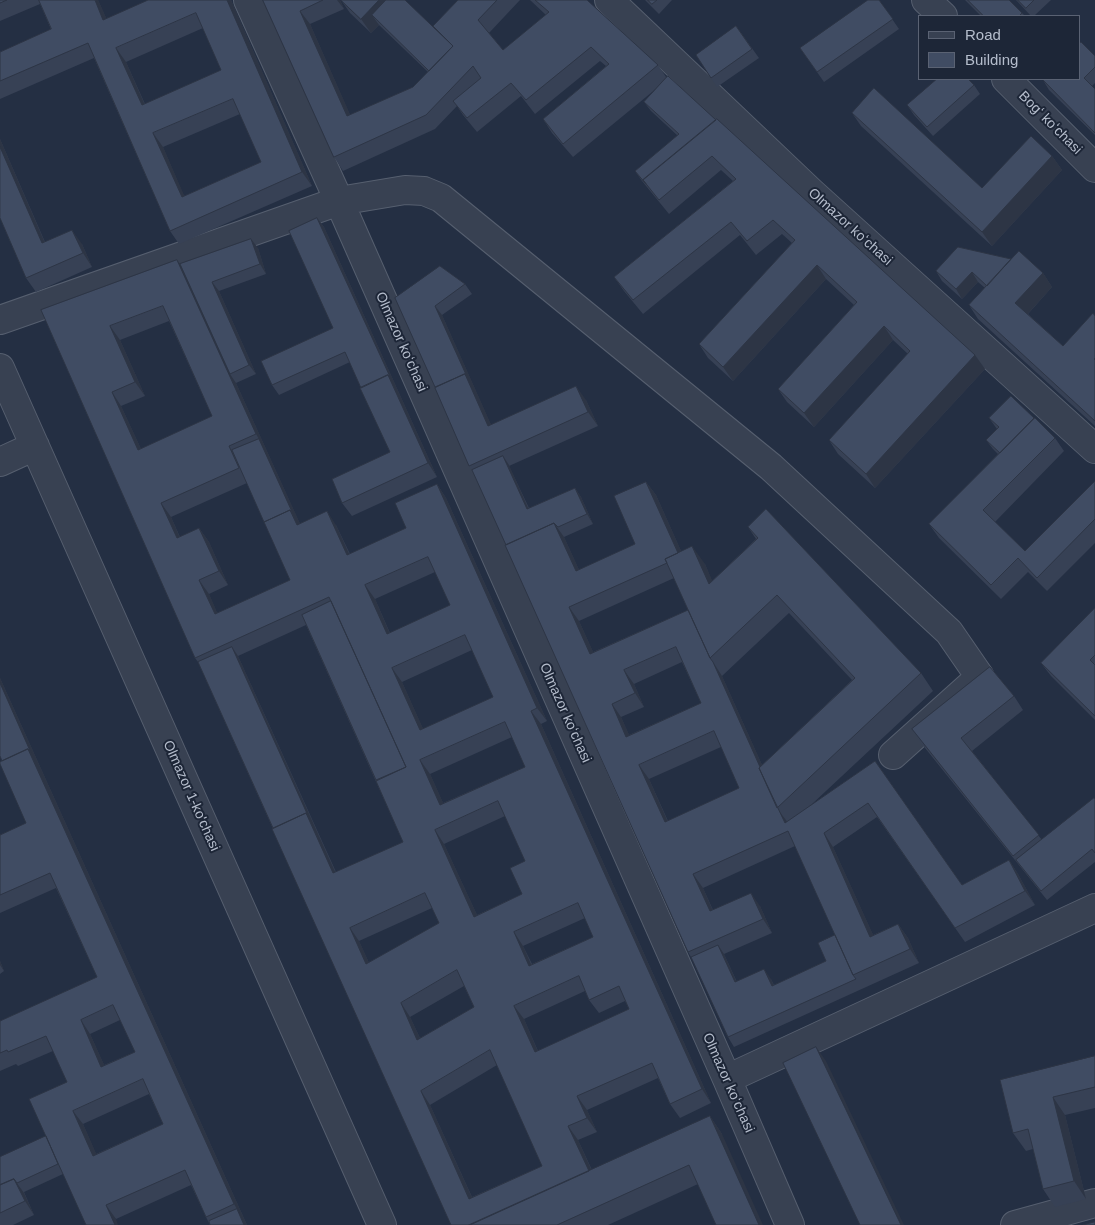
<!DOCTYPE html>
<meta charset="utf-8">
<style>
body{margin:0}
#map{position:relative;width:1095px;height:1225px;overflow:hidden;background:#242f43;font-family:Helvetica,sans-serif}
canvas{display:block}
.legend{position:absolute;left:918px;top:15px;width:162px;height:65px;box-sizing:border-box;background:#1d2637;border:1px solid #5a6273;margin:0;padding:6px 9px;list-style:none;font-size:15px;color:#b5bdcc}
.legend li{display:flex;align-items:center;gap:10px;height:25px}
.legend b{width:25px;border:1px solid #5a6273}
</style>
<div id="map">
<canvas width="1095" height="1225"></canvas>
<ul class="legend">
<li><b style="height:6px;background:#384152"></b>Road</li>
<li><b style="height:14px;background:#404c63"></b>Building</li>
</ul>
</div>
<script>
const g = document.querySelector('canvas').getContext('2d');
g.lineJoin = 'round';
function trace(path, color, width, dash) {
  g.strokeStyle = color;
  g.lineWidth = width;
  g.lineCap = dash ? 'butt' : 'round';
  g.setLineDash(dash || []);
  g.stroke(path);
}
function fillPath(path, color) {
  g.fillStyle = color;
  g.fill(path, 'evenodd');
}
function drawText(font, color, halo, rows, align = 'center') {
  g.font = font + ' Helvetica,sans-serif';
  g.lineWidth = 4;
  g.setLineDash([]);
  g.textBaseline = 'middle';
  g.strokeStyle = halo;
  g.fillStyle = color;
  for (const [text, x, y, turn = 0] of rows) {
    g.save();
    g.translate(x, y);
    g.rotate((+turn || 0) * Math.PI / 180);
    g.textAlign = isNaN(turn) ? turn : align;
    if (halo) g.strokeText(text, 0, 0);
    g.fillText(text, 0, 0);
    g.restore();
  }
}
const minor = new Path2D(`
 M248 0 339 201 727 1079 790 1225
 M609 0 811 192 1095 449
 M926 0 943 16
 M1006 79 1095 168
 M0 320 339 201 405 190 424 191 441 198 771 467 949 632 980 677 893 755
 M0 368 382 1225
 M0 462 35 446
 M727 1079 1095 908
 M1015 1225 1095 1203`);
trace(minor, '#565f6f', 30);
trace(minor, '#384152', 28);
fillPath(new Path2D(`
 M0 0H98L106 18 231 0 312 186 179 244 170 231 94 58 0 99V52L51 29 40 4 0 21ZM203 28 221 70 145 104 126 62ZM240 114 261 162 184 196 163 147Z
 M263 0H340L344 9 310 24 350 115 413 87 428 72 379 25 371 33 350 13 341 0 436 30 433 26 458 0H520L489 33 503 50 546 15 530 0H587L658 65 666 77 716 120 975 355 985 369 875 488 838 454 829 440 908 354 893 340 814 427 787 402 778 389 854 305 826 279 733 381 708 358 699 344 792 243 782 234 756 255 740 235 643 314 624 291 614 277 733 181 721 170 669 214 642 181 635 171 678 136 651 111 644 102 657 88 573 157 552 133 543 119 606 66 600 61 535 114 521 96 477 132 463 115 457 106 435 129 343 171 334 157Z
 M645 0H672L659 14Z
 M879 0 899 29 824 82 800 48Z
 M965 0H1009L1025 16H981Z
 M1016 0H1051L1034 16H1031Z
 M736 26 759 58 717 87 696 55Z
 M1095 56V83L1092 86 1095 89V135L1049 90 1043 80Z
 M974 85 980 94 933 136 914 115 907 105Z
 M852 113 982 188 1052 156 1062 170 992 246 861 126Z
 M0 139 45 242 82 244 92 267 36 292 26 278 0 218Z
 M317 218 324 227 437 477 352 516 342 503 390 452 350 362 279 395 272 385 333 328Z
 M258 248 266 274 219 291 256 374 236 383 300 524 336 525 350 554 406 528 437 484 446 498 547 721 541 724 711 1103 680 1118 670 1104 658 1078 587 1110 597 1132 578 1140 592 1170 710 1116 722 1134 698 1184 608 1225H451L198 662 195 658 41 310 177 260 180 265ZM169 321 212 416 141 449 121 406 145 396 120 340ZM247 483 290 580 217 613 209 594 228 585 209 542 199 528 180 537 171 517ZM435 572 450 605 390 633 375 599ZM306 625 403 842 336 872 238 656ZM472 650 493 697 423 729 402 682ZM512 737 525 767 443 803 430 774ZM505 816 525 861 522 894 477 915 444 844ZM432 908 439 923 369 963 359 941ZM585 918 593 937 532 964 523 946ZM464 986 474 1007 420 1038 410 1017ZM585 991 589 1000 599 1013 625 1001 629 1009 538 1051 524 1019ZM497 1065 542 1166 472 1197 430 1105Z
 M936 271 1043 273 1052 287 1028 314 1063 346 1095 316V426L978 319 969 305 985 288 978 282 962 299 942 281Z
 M465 284 472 294 442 315 491 425 586 400 598 426 509 466 529 508 575 488 581 497 593 524 564 537 579 570 635 544 646 482 656 495 681 551 705 564 712 581 756 539 748 527 921 673 933 691 811 805 875 761 962 885 1009 860 1018 874 1035 905 965 942 877 817 833 847 873 935 898 924 908 938 919 963 734 1047 728 1037 691 957 688 952 506 545 472 470 469 466 435 387 395 298ZM674 578 688 610 593 652 579 621ZM789 613 852 680 762 765 722 676ZM682 662 701 703 629 735 621 717 644 707 634 684ZM721 747 739 788 668 821 649 779ZM795 846 835 935 826 961 774 985 771 979 737 982 724 954 772 933 760 906 713 910 703 888Z
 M989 418H1034L1055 438 1064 451 995 522 1025 551 1095 481V543L1047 591 1028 572 1001 599 939 538 929 524 998 454 993 449 986 440 997 429Z
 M1095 608V720L1051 676 1041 663Z
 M0 678 247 1225H210L206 1217 191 1185 116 1219 63 1174 24 1192 34 1215 13 1225H0V1157L46 1136 67 1082 53 1051 18 1066 16 1064 0 1071V1021L97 977 56 888 0 913V835L26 823 0 756ZM120 1020 135 1052 104 1065 90 1034ZM149 1094 163 1124 96 1154 83 1124Z
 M1014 696 1023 710 972 751 1042 840 1095 799V862L1047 900 921 743 912 729Z
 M0 961 4 971 0 974Z
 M1095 1056V1108L1065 1115 1086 1199 1055 1207 1043 1189 1033 1149 1026 1151 1013 1133Z`), '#374155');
fillPath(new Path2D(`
 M95 0H98L113 33 103 20Z
 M227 0H231L312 186 302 172Z
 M337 0H340L344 9Z
 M379 0H402L372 15 379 25 371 33 361 19Z
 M300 11 310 24 357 130 347 116Z
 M116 48 126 62 151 119 142 105Z
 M153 133 163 147 191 211 182 197Z
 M0 139 51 257 42 243 0 147Z
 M1052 156 1062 170 992 246 982 232Z
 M317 218 324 227 437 477 428 463Z
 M72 230 82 244 92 267 83 253Z
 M251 239 258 248 266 274 260 264Z
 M177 260 187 274 230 374 236 383 307 539 297 525 259 439 256 434Z
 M817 265 826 279 733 381 723 367Z
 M972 272 978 282 962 299 956 289Z
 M1043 273 1052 287 1025 317 1015 303Z
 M212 282 219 291 256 374 249 365Z
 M435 306 442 315 498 440 488 426Z
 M110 326 120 340 145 396 135 382Z
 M884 326 893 340 814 427 804 413Z
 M975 355 985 369 875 488 866 474Z
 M576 386 586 400 598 426 588 412Z
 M112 392 121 406 148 464 138 450Z
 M503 456 509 465 533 519 527 509Z
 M646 482 656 495 690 571 680 557Z
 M437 484 446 498 547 721 537 708Z
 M575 488 581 497 593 524 587 514Z
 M161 503 171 517 186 552 177 538Z
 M327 511 336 525 356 569 347 555Z
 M554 523 564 537 586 585 576 571Z
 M199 528 209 542 228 585 219 571Z
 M692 546 705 564 721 601 709 584Z
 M199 580 209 594 224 628 215 614Z
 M365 585 375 599 396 648 387 634Z
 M569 607 579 621 600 667 590 654Z
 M232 647 238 656 342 887 333 873Z
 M713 662 722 676 780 805 778 807Z
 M392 668 402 682 430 744 420 730Z
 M624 670 634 684 644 707 635 693Z
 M0 678 247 1225H244L237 1209 234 1204 28 749 0 683Z
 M612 704 621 717 636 750 626 737Z
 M531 711 541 724 711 1103 702 1089Z
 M420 760 430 774 450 818 440 805Z
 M639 765 649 779 674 836 665 822Z
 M779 811 789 824 785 823Z
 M435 830 444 844 484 930 474 917Z
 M824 833 833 847 880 950 870 937Z
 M1009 860 1018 874 1035 905 1025 891Z
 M693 874 703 888 719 925 710 911Z
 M751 893 760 906 772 933 763 919Z
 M898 924 908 938 919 963 910 949Z
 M350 928 359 941 376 978 366 964Z
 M514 932 523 946 538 980 529 966Z
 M718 945 724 954 741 992 735 982Z
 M0 961 4 971 0 965Z
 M764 969 771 979 778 996 772 986Z
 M401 1003 410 1017 427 1053 417 1040Z
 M514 1006 524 1019 544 1066 535 1052Z
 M81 1020 90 1034 111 1080 101 1067Z
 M816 1047 826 1061 904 1225H901Z
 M421 1091 430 1105 479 1213 469 1199Z
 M577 1096 587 1110 597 1132 587 1118Z
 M1053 1097 1065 1115 1086 1199 1074 1181Z
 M73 1111 83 1124 103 1169 93 1156Z
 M710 1116 722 1134 763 1225H759Z
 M568 1126 578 1140 600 1189 591 1175Z
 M14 1179 24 1193 34 1215 25 1201Z
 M106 1205 116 1219 118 1225H115Z`), '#2d3545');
const building = new Path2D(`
 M0 0H7L0 3Z
 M39 0H95L103 20 148 0H227L302 172 170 231 88 43 0 81V52L51 29ZM196 13 221 70 142 105 116 48ZM233 99 261 162 182 197 153 133Z
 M263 0H323L300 11 347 116 413 87 453 46 433 26 458 0H497L478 20 503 50 549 12 535 0H587L658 65 563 144 543 119 609 64 591 47 526 100 511 83 467 118 453 101 481 78 473 66 426 115 334 157Z
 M341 0H379L361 19Z
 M386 0H405L453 46 429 71 372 15Z
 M648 0H657L652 4Z
 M868 0H879L893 19 817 72 800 48Z
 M968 0H1009L1022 13 1019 16H984Z
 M1018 0H1034L1026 8Z
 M736 26 752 49 711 78 696 55Z
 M1081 42 1095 56V67L1084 78 1095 89V133L1043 80 1044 79H1079V44Z
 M668 76 716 120 643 180 646 184 635 171 679 134 644 102Z
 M937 79H968L974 85 927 127 907 105Z
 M874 88 982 188 1031 136 1052 156 982 232 852 113Z
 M717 119 975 355 866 474 829 440 910 351 884 326 804 413 778 389 857 302 817 265 723 367 699 344 795 240 773 220 747 241 731 222 633 300 614 277 736 179 712 156 659 200 643 180Z
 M0 147 42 243 72 230 83 253 26 278 0 218Z
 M317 218 391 379 388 375 361 388 345 352 272 385 261 361 333 328 289 231Z
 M251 239 260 264 212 282 249 365 230 374 180 264Z
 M958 247 1011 259 987 286 972 272 956 289 936 271Z
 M1019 251 1043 273 1015 303 1063 346 1093 313 1095 316V358L1094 359 1095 360V421L969 305Z
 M177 260 256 434 229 446 239 468 161 503 177 538 199 528 219 571 199 580 215 614 290 580 264 522 290 510 297 525 327 511 347 555 406 528 395 503 437 484 537 708 531 711 702 1089 670 1104 652 1063 577 1096 587 1118 568 1126 589 1171 470 1225H451L272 829 306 813 333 873 403 842 376 781 406 767 329 597 195 658 41 310ZM163 306 212 416 138 450 112 392 135 382 110 326ZM428 557 450 605 387 634 365 585ZM465 635 493 697 420 730 392 668ZM505 722 525 767 440 805 420 760ZM498 801 525 861 510 868 522 894 474 917 435 830ZM425 893 439 923 366 964 350 928ZM578 903 593 937 529 966 514 932ZM457 970 474 1007 417 1040 401 1003ZM579 976 589 1000 619 986 629 1009 535 1052 514 1006ZM490 1050 542 1166 469 1199 421 1091Z
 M440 266 465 284 435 306 468 379 465 374 435 387 395 298Z
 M465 374 488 426 576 386 588 412 469 466 435 388Z
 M388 375 428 463 342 503 332 479 390 452 360 388Z
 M1011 396 1034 418 1000 453 986 440 999 427 989 418Z
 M1035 418 1055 438 983 510 1025 551 1095 481V519L1037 578 1018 558 991 585 929 524Z
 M259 439 293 514 290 510 264 522 232 450Z
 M503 456 527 509 575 488 587 514 558 527 554 523 506 545 472 470Z
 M646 482 678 553 665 559 667 563 569 607 590 654 688 610 710 658 713 662 760 767 759 768 785 823 875 761 962 885 1009 860 1025 891 955 928 868 803 824 833 870 937 898 924 910 949 853 975 788 831 693 874 710 911 751 893 763 919 688 952 505 545 554 523 576 571 635 544 614 496ZM676 647 701 703 626 737 612 704 635 693 624 670ZM714 731 739 788 665 822 639 765Z
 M766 509 921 673 777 808 759 768 855 678 777 595 710 658 665 559 692 546 709 584 758 538 748 527Z
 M331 601 406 767 376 780 302 615Z
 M1095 608V655L1090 660 1095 665V716L1041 663Z
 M232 647 309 818 306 813 273 828 198 662Z
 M990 667 1014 696 961 738 1039 835 1013 856 912 729Z
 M0 683 31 753 28 749 2 761 0 756Z
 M28 749 234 1204 206 1217 185 1170 106 1205 115 1225H86L29 1099 67 1082 46 1036 8 1052 7 1050 0 1053V1021L97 977 50 873 0 895V835L26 823 0 764V762ZM113 1005 135 1052 101 1067 81 1020ZM143 1079 163 1124 93 1156 73 1111Z
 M1094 798 1095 799V853L1092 849 1041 891 1016 860Z
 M835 935 853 975 856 979 728 1037 691 957 718 945 735 982 764 969 772 986 826 961 818 943Z
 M816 1047 901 1225H860L783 1063Z
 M1095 1056V1087L1053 1097 1074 1181 1043 1189 1028 1129 1013 1133 1000 1080Z
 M710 1116 759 1225H716L689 1165 557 1225H469Z
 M46 1136 58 1164 17 1183 14 1179 0 1185V1157Z
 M14 1179 25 1201 0 1213V1185Z
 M237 1209 244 1225H210L209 1221Z
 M1095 1222V1225H1083Z`);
fillPath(building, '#404c63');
trace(building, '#2d3545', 1);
drawText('14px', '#b5bdcc', '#1d2637', [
 ["Bogʻ koʻchasi",1050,123,45],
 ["Olmazor koʻchasi",850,227,42],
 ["Olmazor koʻchasi",401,342,66],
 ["Olmazor koʻchasi",565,713,66],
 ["Olmazor 1-ko'chasi",191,796,66],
 ["Olmazor koʻchasi",728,1083,66]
]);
</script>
